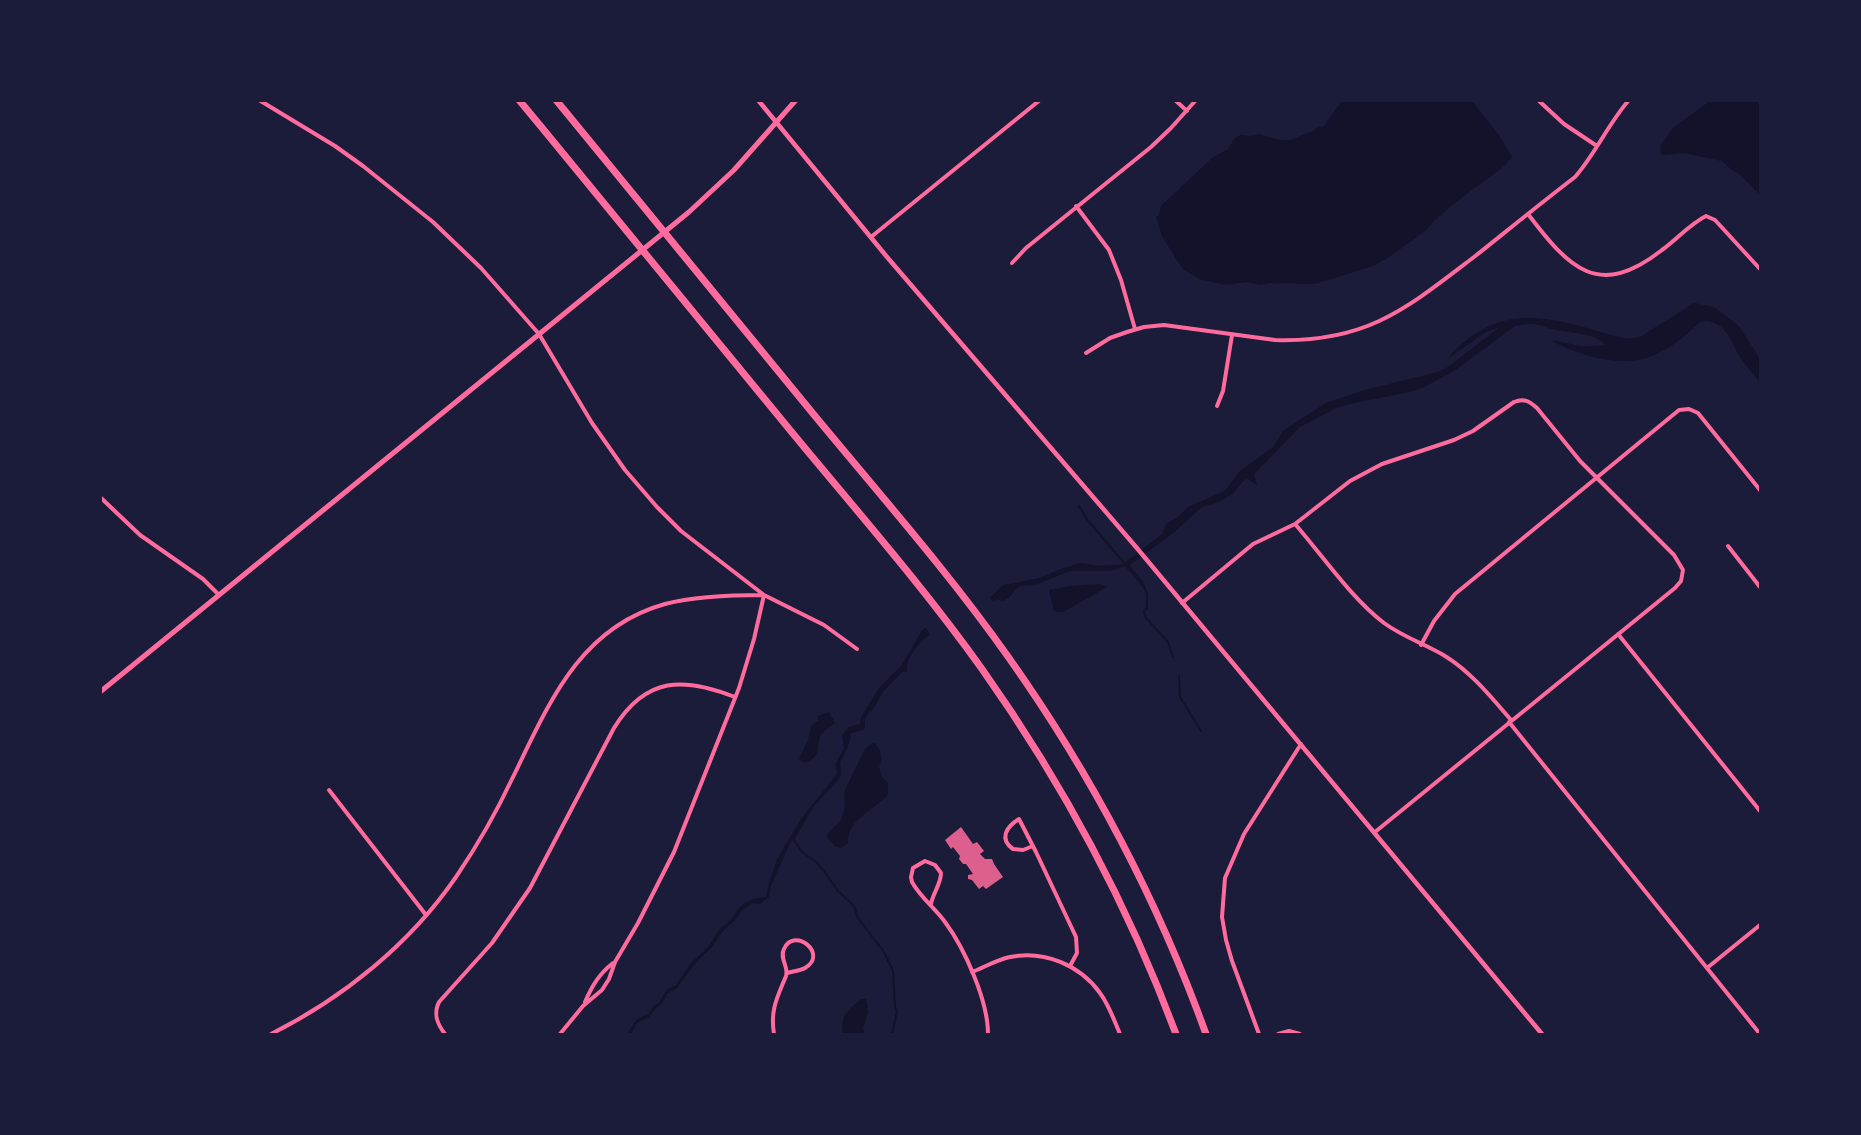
<!DOCTYPE html>
<style>
body{margin:0}
#map{position:relative;width:1861px;height:1135px;overflow:hidden;background:#1b1b3a;font-family:"Crimson Pro",serif}
canvas{display:block}
.frame{position:absolute;inset:0;border:102px solid #1b1b3a;pointer-events:none}
</style>
<div id="map">
<canvas width="1861" height="1135"></canvas>
<div class="frame"></div>
</div>
<script>
const g = document.querySelector('canvas').getContext('2d');
g.lineJoin = 'round';
function fillPath(path, color) {
  g.fillStyle = color;
  g.fill(path, 'evenodd');
}
function trace(path, color, width, dash) {
  g.strokeStyle = color;
  g.lineWidth = width;
  g.lineCap = dash ? 'butt' : 'round';
  g.setLineDash(dash || []);
  g.stroke(path);
}
fillPath(new Path2D(`
 M1342 101H1472L1499 135 1512 157 1502 168 1460 199 1435 220 1424 232 1389 257 1373 266 1315 284 1271 283 1260 285 1246 282 1227 285 1202 280 1184 270 1178 262 1162 236 1156 217 1159 216 1161 206 1213 157 1227 150 1235 138 1240 135 1250 136 1259 134 1280 140H1290L1313 131 1319 126 1323 127Z
 M1710 101H1760V195L1738 173 1733 171 1722 161 1684 153 1663 155 1661 153 1660 146 1673 128Z
 M1694 303 1714 307 1739 326 1760 359V382C1753 374 1746 366 1740 357 1732 344 1728 327 1712 322 1707 320 1703 321 1699 323 1695 326 1692 330 1688 333 1678 342 1666 350 1654 355 1624 369 1580 356 1552 341 1558 340 1563 343 1571 344 1582 347 1594 346 1606 345 1594 332 1569 333 1552 329 1546 328 1540 324 1534 324 1528 323 1521 325 1515 326L1454 371 1424 387 1410 392 1353 403 1336 408 1300 427 1254 474 1257 485 1246 478 1233 493 1221 501 1202 507 1172 534 1131 564 1130 566 1144 583 1142 586 1125 566 1111 571H1070L1035 585 1020 586 1015 590 1010 597 1003 601 998 599 992 601 990 597C996 595 997 588 1004 585L1040 578 1058 570 1080 563 1098 566 1123 564 1162 534 1166 524 1178 517 1188 507 1225 491 1240 471 1273 447 1284 430 1326 403 1365 390 1438 372 1448 367 1500 327 1486 332 1447 359C1456 349 1466 339 1478 332 1514 309 1556 319 1594 330 1608 334 1625 341 1639 337 1644 336 1647 332 1651 330 1666 321 1680 312 1694 303Z
 M1099 584 1107 587 1063 612 1054 611 1049 590 1071 586Z
 M926 628 930 635C920 640 904 661 907 672H902L900 674 883 692 875 706 865 718V726L863 730 851 733C850 744 846 752 840 762L841 774 839 779 814 806 794 840 791 841 771 886 769 897 760 904 753 903 741 911 737 918 722 932 711 948 696 962 677 988 667 994 663 1002 655 1009 649 1017 637 1023 631 1034H627L637 1019 649 1014 653 1006 659 1003 667 989 676 985 690 964 708 947 719 930 732 919 738 909 744 903 756 898 766 897 769 883 777 859 801 819 837 774 836 763 844 748 842 735 849 727 860 724 861 717 879 688 902 665 922 630Z
 M829 712 835 723C831 726 826 729 823 732 813 745 825 756 804 763L799 759 808 740 811 726 818 721V716Z
 M875 743C881 750 883 759 879 767L882 777 888 783V794C876 810 847 818 848 843L841 848 835 846 826 836 841 820 845 806 844 798 845 790 865 749 869 745Z
 M861 999H866L868 1012 863 1028 865 1034H843C840 1015 848 1011 861 999Z`), '#12122b');
trace(new Path2D(`
 M1079 506 1086 518 1124 563
 M1143 585 1147 594V608L1144 611 1146 618 1168 642 1173 657
 M1179 676 1180 697 1201 731
 M794 840 802 852 816 862 824 871 838 891 854 906 858 918 884 952 893 971 895 1007 897 1011 892 1034`), '#12122b', 2);
fillPath(new Path2D(`
 M961 827 973 844 977 842 984 851 980 854 985 859H992L994 864 1003 877 986 889 983 886 979 889 972 880 968 879V875L973 874 966 864H963L959 859 960 856 953 847 951 849 945 840Z`), '#dd5f8e');
trace(new Path2D(`
 M259 100 335 146 363 166 433 222 481 268 539 334 592 423 625 470 657 507 681 531 764 595 824 625 857 649
 M1175 100 1187 111
 M1538 100 1564 124 1597 146
 M1076 206 1109 250 1121 280 1135 329
 M1528 214C1569 268 1598 300 1662 250 1676 240 1690 224 1706 216L1715 220 1760 269
 M871 237 1040 100
 M1012 263 1026 248 1151 147 1171 128 1196 100
 M1086 353 1110 338 1127 332 1144 327 1164 325 1275 340C1366 343 1406 309 1474 257 1508 230 1541 203 1575 177 1596 153 1608 124 1629 100
 M1217 406 1223 391 1232 335
 M100 497 140 535 203 579 219 595
 M1295 524C1322 555 1352 599 1384 623 1403 637 1425 644 1445 656 1471 672 1491 697 1511 720
 M1728 546 1760 587
 M1182 603 1253 544 1295 524 1350 481 1382 464 1454 440 1473 431 1514 402C1524 398 1529 401 1537 408L1580 461 1674 555 1683 570 1681 581 1675 588 1375 832
 M1618 634 1760 811
 M1421 645 1434 621 1455 594 1679 410 1689 409 1698 413 1760 490
 M1509 722 1760 1034
 M329 790 426 915
 M1033 846 1023 850 1013 849C999 839 1006 827 1019 819L1036 852 1076 937 1077 953 1070 966
 M931 904C933 893 941 884 941 873L935 865 925 861 913 868 911 877 912 882C920 897 935 908 945 922 965 949 988 1001 988 1034
 M1707 968 1760 925
 M972 972C985 967 996 960 1010 957 1044 950 1080 965 1100 993 1109 1005 1114 1020 1120 1034
 M585 1002C592 986 599 974 613 963
 M271 1034C343 998 410 944 456 877 477 846 496 813 512 779 548 706 578 628 665 604 696 596 732 595 764 595L754 639 739 688 674 852 638 923 615 962 609 979 602 990 583 1006 560 1034
 M445 1034C437 1024 433 1014 439 1002L492 943 530 888 614 728C646 676 684 677 735 697
 M774 1034C770 1010 777 998 786 976 789 967 779 958 784 949 794 926 829 954 805 968 800 971 793 971 787 973
 M1259 1034 1232 961 1226 940 1222 917 1225 878 1244 834 1301 744
 M1278 1034 1289 1031 1300 1034`), '#ff6b9d', 4);
trace(new Path2D(`
 M758 100 887 257 1136 547 1542 1034`), '#ff6b9d', 4.5);
trace(new Path2D(`
 M100 692 689 212 734 170 796 100`), '#ff6b9d', 5);
trace(new Path2D(`
 M519 100C610 210 700 321 790 430 855 509 923 586 982 669 1062 782 1128 905 1176 1034
 M556 100C642 206 729 311 815 416 881 496 950 574 1009 658 1091 774 1158 901 1206 1034`), '#ff6b9d', 7);
</script>
